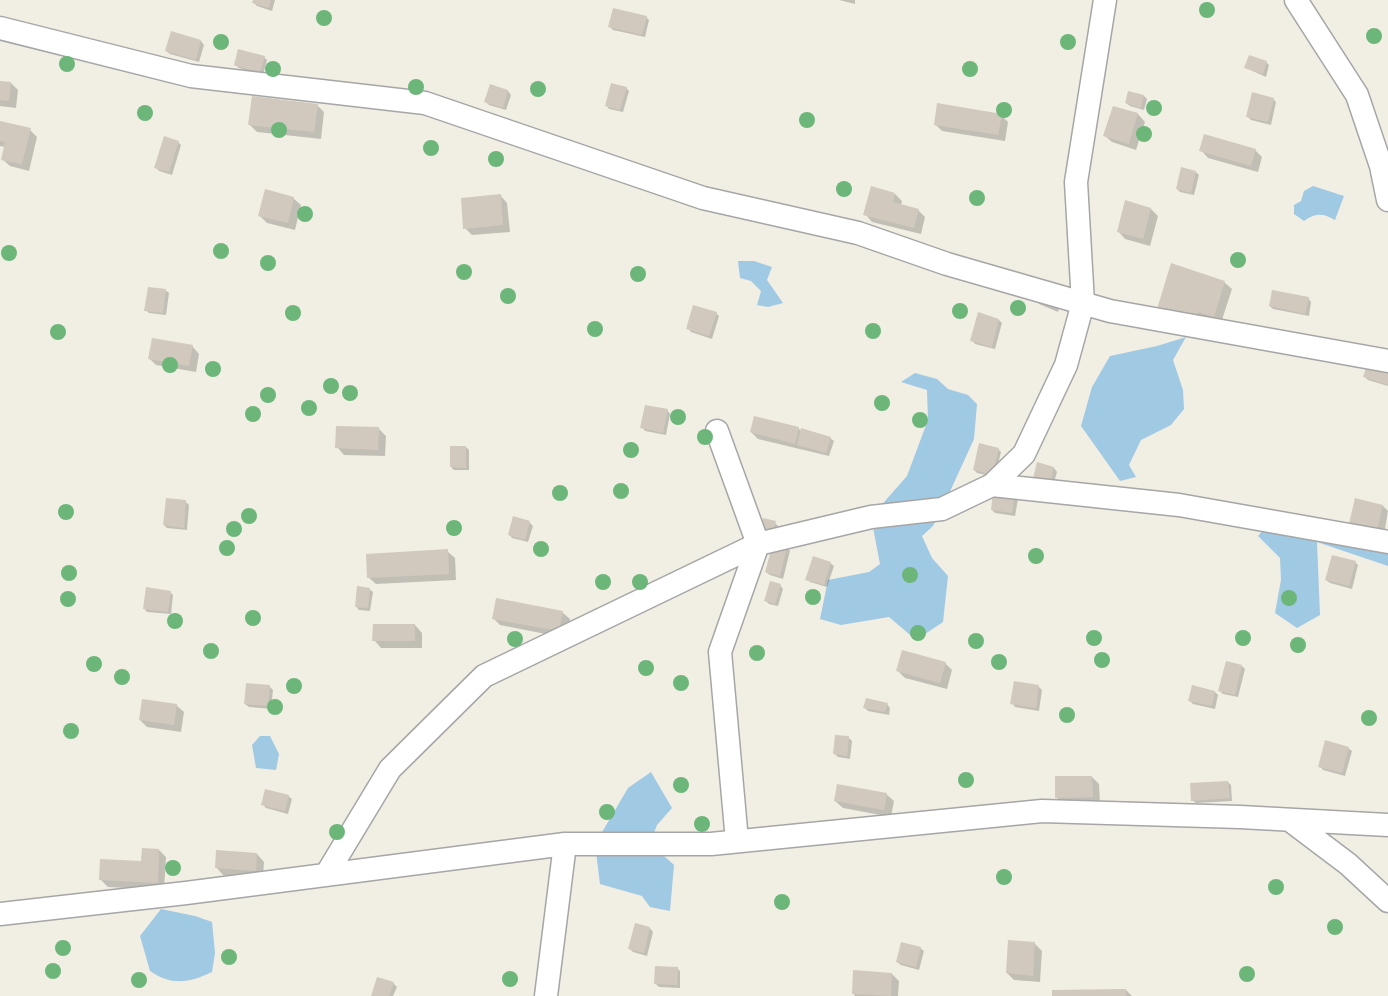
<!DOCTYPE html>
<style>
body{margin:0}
canvas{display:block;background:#f1eee4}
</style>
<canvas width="1388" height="996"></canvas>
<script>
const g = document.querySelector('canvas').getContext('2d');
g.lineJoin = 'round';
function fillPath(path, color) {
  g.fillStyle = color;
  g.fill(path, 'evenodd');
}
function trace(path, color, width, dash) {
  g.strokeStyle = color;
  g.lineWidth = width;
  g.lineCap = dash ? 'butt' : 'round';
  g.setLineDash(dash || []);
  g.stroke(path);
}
fillPath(new Path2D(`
 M1313 186 1344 196 1335 220C1322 213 1316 213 1304 221L1294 214V205L1301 201 1304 191Z
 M738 261H754L772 267 767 280 783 303 768 307 757 305 761 291 751 281 740 278Z
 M1186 337 1173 360 1183 390 1184 409 1171 425 1141 440 1129 465 1136 477 1120 481 1081 426 1092 387 1110 356 1157 346Z
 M915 373 937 379 948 389 968 395 977 404 974 439 942 509 933 526 922 536 932 558 948 576 943 622 916 640 889 617 841 625 820 619 828 580 869 572 880 564 871 517 907 476 928 420 927 390 901 382Z
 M1270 522 1388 542V566L1317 542 1320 615 1297 628 1275 613 1281 580 1280 558 1258 536Z
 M260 736H270L279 754 276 770 256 768 252 745Z
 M651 772 672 808 657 825 650 843 674 865 670 911 650 907 642 896 600 884 595 844 628 788Z
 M161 909 195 916 212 922 215 953 212 972C189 983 172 986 150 971L140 936Z`), '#a0c9e3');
fillPath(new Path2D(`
 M255 0H275L272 11 257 6 254 3Z
 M839 0H855V4Z
 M646 17 649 20 645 37 613 30 610 27Z
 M171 33 201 41 204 45 199 62 170 54 166 51Z
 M264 57 267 60 263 75 239 68 235 65Z
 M1266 62 1269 65 1266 77 1246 68Z
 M0 82 11 83 18 90 16 108 0 106Z
 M626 88 629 91 623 112 609 109 606 105Z
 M508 91 511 95 506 110 489 105 486 102Z
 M1144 96 1147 99 1144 110 1130 106 1126 103Z
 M1273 99 1276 102 1271 125 1251 120 1247 116Z
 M317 105 324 112 321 139 257 132 250 125Z
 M1113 107 1138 114 1145 122 1136 150 1112 142 1104 135Z
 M1001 115 1008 122 1005 141 942 131 935 124Z
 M0 122 30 130 37 137 29 171 10 166 2 159 5 147 0 146Z
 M178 142 181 145 172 175 159 171 155 167Z
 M1201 150H1255L1262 157 1258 172 1208 158Z
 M1196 172 1199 175 1194 195 1180 192 1177 189Z
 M895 194 902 201 901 205 918 210 925 217 921 234 872 222 865 214Z
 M500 195 507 203 510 232 472 235 465 228Z
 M293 198 301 205 295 230 267 223 260 216Z
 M1151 209 1158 216 1150 246 1125 239 1118 231Z
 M1224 282 1232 289 1221 323 1165 316Z
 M165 290 169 293 166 315 149 313 146 310Z
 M1043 293 1061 301 1058 312 1039 304Z
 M1308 298 1311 302 1309 316 1273 309 1270 306Z
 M716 313 719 316 712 339 691 332 688 328Z
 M999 320 1002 323 995 349 975 344 972 340Z
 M192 346 199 354 196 372 156 365 149 358Z
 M1388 366V386L1368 380 1365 377Z
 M667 410 670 414 666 435 645 431 642 427Z
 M378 428 386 436 385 456 344 455 337 447Z
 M798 428 802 432 830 438 834 441 829 456 758 439 751 432Z
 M466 447 469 450V470H454L451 467Z
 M998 449 1001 452 995 477 977 473 974 470Z
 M1038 464 1054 468 1057 472 1053 486Z
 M995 493 1018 499 1015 516 995 513 992 510Z
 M1356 500 1383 506 1388 511 1383 541Z
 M186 502 189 505 187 530 167 528 164 525Z
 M529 522 533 526 528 542 512 538 509 534Z
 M775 523 778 526 777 535 764 532 761 529Z
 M787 547 790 551 783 579 770 575 766 572Z
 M447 551 455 558 456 580 376 584 368 577Z
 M1355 562 1358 565 1352 589 1330 583 1326 580Z
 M830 563 834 566 827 587 810 582 807 579Z
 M780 585 783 589 778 606 769 604 766 601Z
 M369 589 373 592 370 611 359 610 356 606Z
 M170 592 173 595 171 614 147 612 144 608Z
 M562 612 570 619 566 638 500 625 493 618Z
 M415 625 422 633V648H381L374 640Z
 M945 663 952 670 947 689 905 678 898 671Z
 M1242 666 1245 669 1238 697 1223 694 1220 691Z
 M269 686 273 690 271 709 249 707 245 704Z
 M1039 687 1042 690 1039 711 1015 707 1012 703Z
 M1215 692 1218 695 1215 709 1193 704 1190 701Z
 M887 704 890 708 889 715 868 711 865 708Z
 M176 705 184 712 181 732 147 727 140 720Z
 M848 737 852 741 850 759 838 757 835 754Z
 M1348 748 1352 751 1345 776 1323 770 1320 766Z
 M1092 777 1099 784 1100 804 1064 805 1056 797Z
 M1228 782 1231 785 1232 801 1196 803 1192 800Z
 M886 794 894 801 891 817 843 808 835 801Z
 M288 796 292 799 288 814 266 808 262 804Z
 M159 850 166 857 164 890 108 887 101 880 143 863Z
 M257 854 264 862 263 877 223 875 216 867Z
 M650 928 653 932 647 956 633 952 630 949Z
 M1034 943 1042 951 1040 982 1014 980 1007 973Z
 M920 948 924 951 919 970 901 965 897 962Z
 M677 968 680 971V988L659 987 656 984Z
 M892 974 899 981 898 996H855L853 993Z
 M393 983 397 987 393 996H373Z
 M1126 990 1132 996H1053Z`), '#0003');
fillPath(new Path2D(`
 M253 0H271L269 8 252 3Z
 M613 8 647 16 642 35 608 27Z
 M171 31 201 40 196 60 165 51Z
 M238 49 265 56 260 73 234 65Z
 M1249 55 1267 61 1263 74 1244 68Z
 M0 81 11 82 9 101 0 100Z
 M611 83 627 87 620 110 605 106Z
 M490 84 508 90 503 108 484 102Z
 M1128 91 1144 95 1141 108 1125 103Z
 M1252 92 1274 98 1268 122 1246 117Z
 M252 96 318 104 314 132 248 125Z
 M937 103 1002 114 998 135 934 125Z
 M1113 106 1138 113 1129 144 1103 136Z
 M0 121 31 128 22 164 1 160 5 142 0 141Z
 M1204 134 1256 149 1251 166 1199 151Z
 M164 136 179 141 169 172 154 168Z
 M1181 167 1196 171 1191 193 1176 189Z
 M871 186 895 193 893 202 919 209 914 228 863 215Z
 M265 189 294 197 288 223 258 216Z
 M501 194 503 225 463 229 461 198Z
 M1125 200 1151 208 1143 239 1117 232Z
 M1171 263 1225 281 1214 317 1198 312 1195 322 1157 309Z
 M148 287 166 289 163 313 144 311Z
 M1272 290 1309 297 1305 314 1269 306Z
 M693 305 717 312 709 336 686 329Z
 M978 312 999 319 992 347 970 341Z
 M152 338 193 345 189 366 148 359Z
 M1369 359 1388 365V385L1363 377Z
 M645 405 668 409 663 433 640 428Z
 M754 416 799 427 795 444 750 432Z
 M336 426 379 427 378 450 335 448Z
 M801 428 831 437 826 453 797 445Z
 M979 443 999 448 992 475 973 470Z
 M450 446H466V468L450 467Z
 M1037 462 1054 467 1050 483 1033 478Z
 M993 492 1015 494 1012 513 991 510Z
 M166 498 186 500 184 528 163 525Z
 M1355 498 1383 505 1376 534 1348 528Z
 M513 516 530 521 525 540 508 535Z
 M763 518 776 521 773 532 760 529Z
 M773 543 787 546 780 576 765 572Z
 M448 549 449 574 367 578 366 554Z
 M1332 555 1356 561 1349 586 1325 580Z
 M813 556 831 562 824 585 805 580Z
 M770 581 781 584 775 604 764 601Z
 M357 586 370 588 368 608 355 607Z
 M146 587 171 591 168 612 143 609Z
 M496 598 563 611 559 631 492 619Z
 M373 624H415V641H372Z
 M902 650 946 662 940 683 896 671Z
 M1226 661 1242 665 1235 695 1218 691Z
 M1014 681 1039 685 1036 708 1010 704Z
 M246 683 270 685 268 706 244 704Z
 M1192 685 1215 691 1212 706 1188 701Z
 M866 698 888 703 885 712 863 708Z
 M142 699 177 704 174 725 139 720Z
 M835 735 849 736 847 756 833 754Z
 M1325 740 1349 747 1342 773 1318 767Z
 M1055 776H1092L1093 797 1055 798Z
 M1228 781 1230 798 1191 801 1190 783Z
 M837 784 887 793 884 810 834 801Z
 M265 789 289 795 285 811 261 805Z
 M142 848 159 849 158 883 99 880 100 859 141 861Z
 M216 850 257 853 256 871 215 868Z
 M635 923 650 927 644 953 628 949Z
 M1008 940 1035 942 1033 976 1006 973Z
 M901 942 921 947 916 967 896 962Z
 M655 966 678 967 677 985 654 984Z
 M853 970 892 973 891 996 852 994Z
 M377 977 394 982 389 996H371Z
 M1126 989V996H1052V990Z`), '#d1c9bd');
const street = new Path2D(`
 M1296 0 1357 95 1381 166 1388 200
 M0 28 191 76 425 103 703 198 858 233 947 264 1110 311 1388 361
 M717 431 758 544 720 652 737 841
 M992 485 1024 454 1066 365 1083 303 1076 182 1105 0
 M1291 821 1348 864 1388 901
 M326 875 390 769 484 676 758 544 871 517 942 509 992 485 1179 505 1388 542
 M0 914 186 893 565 844H711L1042 811 1240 817 1388 825
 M546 996 565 844`);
trace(street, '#a6a6a6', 25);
trace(street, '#fff', 22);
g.fillStyle = '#6cb679';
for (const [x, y] of [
 [1207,10],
 [324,18],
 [1374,36],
 [221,42],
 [1068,42],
 [67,64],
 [273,69],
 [970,69],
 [416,87],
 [538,89],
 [1154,108],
 [1004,110],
 [145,113],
 [807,120],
 [279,130],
 [1144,134],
 [431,148],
 [496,159],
 [844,189],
 [977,198],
 [305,214],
 [221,251],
 [9,253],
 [1238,260],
 [268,263],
 [464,272],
 [638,274],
 [508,296],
 [1018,308],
 [960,311],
 [293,313],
 [595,329],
 [873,331],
 [58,332],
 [170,365],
 [213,369],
 [331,386],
 [350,393],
 [268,395],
 [882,403],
 [309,408],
 [253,414],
 [678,417],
 [920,420],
 [705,437],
 [631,450],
 [621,491],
 [560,493],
 [66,512],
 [249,516],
 [454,528],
 [234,529],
 [227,548],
 [541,549],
 [1036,556],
 [69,573],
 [910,575],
 [603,582],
 [640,582],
 [813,597],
 [1289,598],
 [68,599],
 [253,618],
 [175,621],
 [918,633],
 [1094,638],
 [1243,638],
 [515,639],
 [976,641],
 [1298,645],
 [211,651],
 [757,653],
 [1102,660],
 [999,662],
 [94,664],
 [646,668],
 [122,677],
 [681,683],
 [294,686],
 [275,707],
 [1067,715],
 [1369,718],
 [71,731],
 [966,780],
 [681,785],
 [607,812],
 [702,824],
 [337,832],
 [173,868],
 [1004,877],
 [1276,887],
 [782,902],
 [1335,927],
 [63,948],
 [229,957],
 [53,971],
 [1247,974],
 [510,979],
 [139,980]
]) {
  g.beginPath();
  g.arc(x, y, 8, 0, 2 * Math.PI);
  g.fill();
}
</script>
